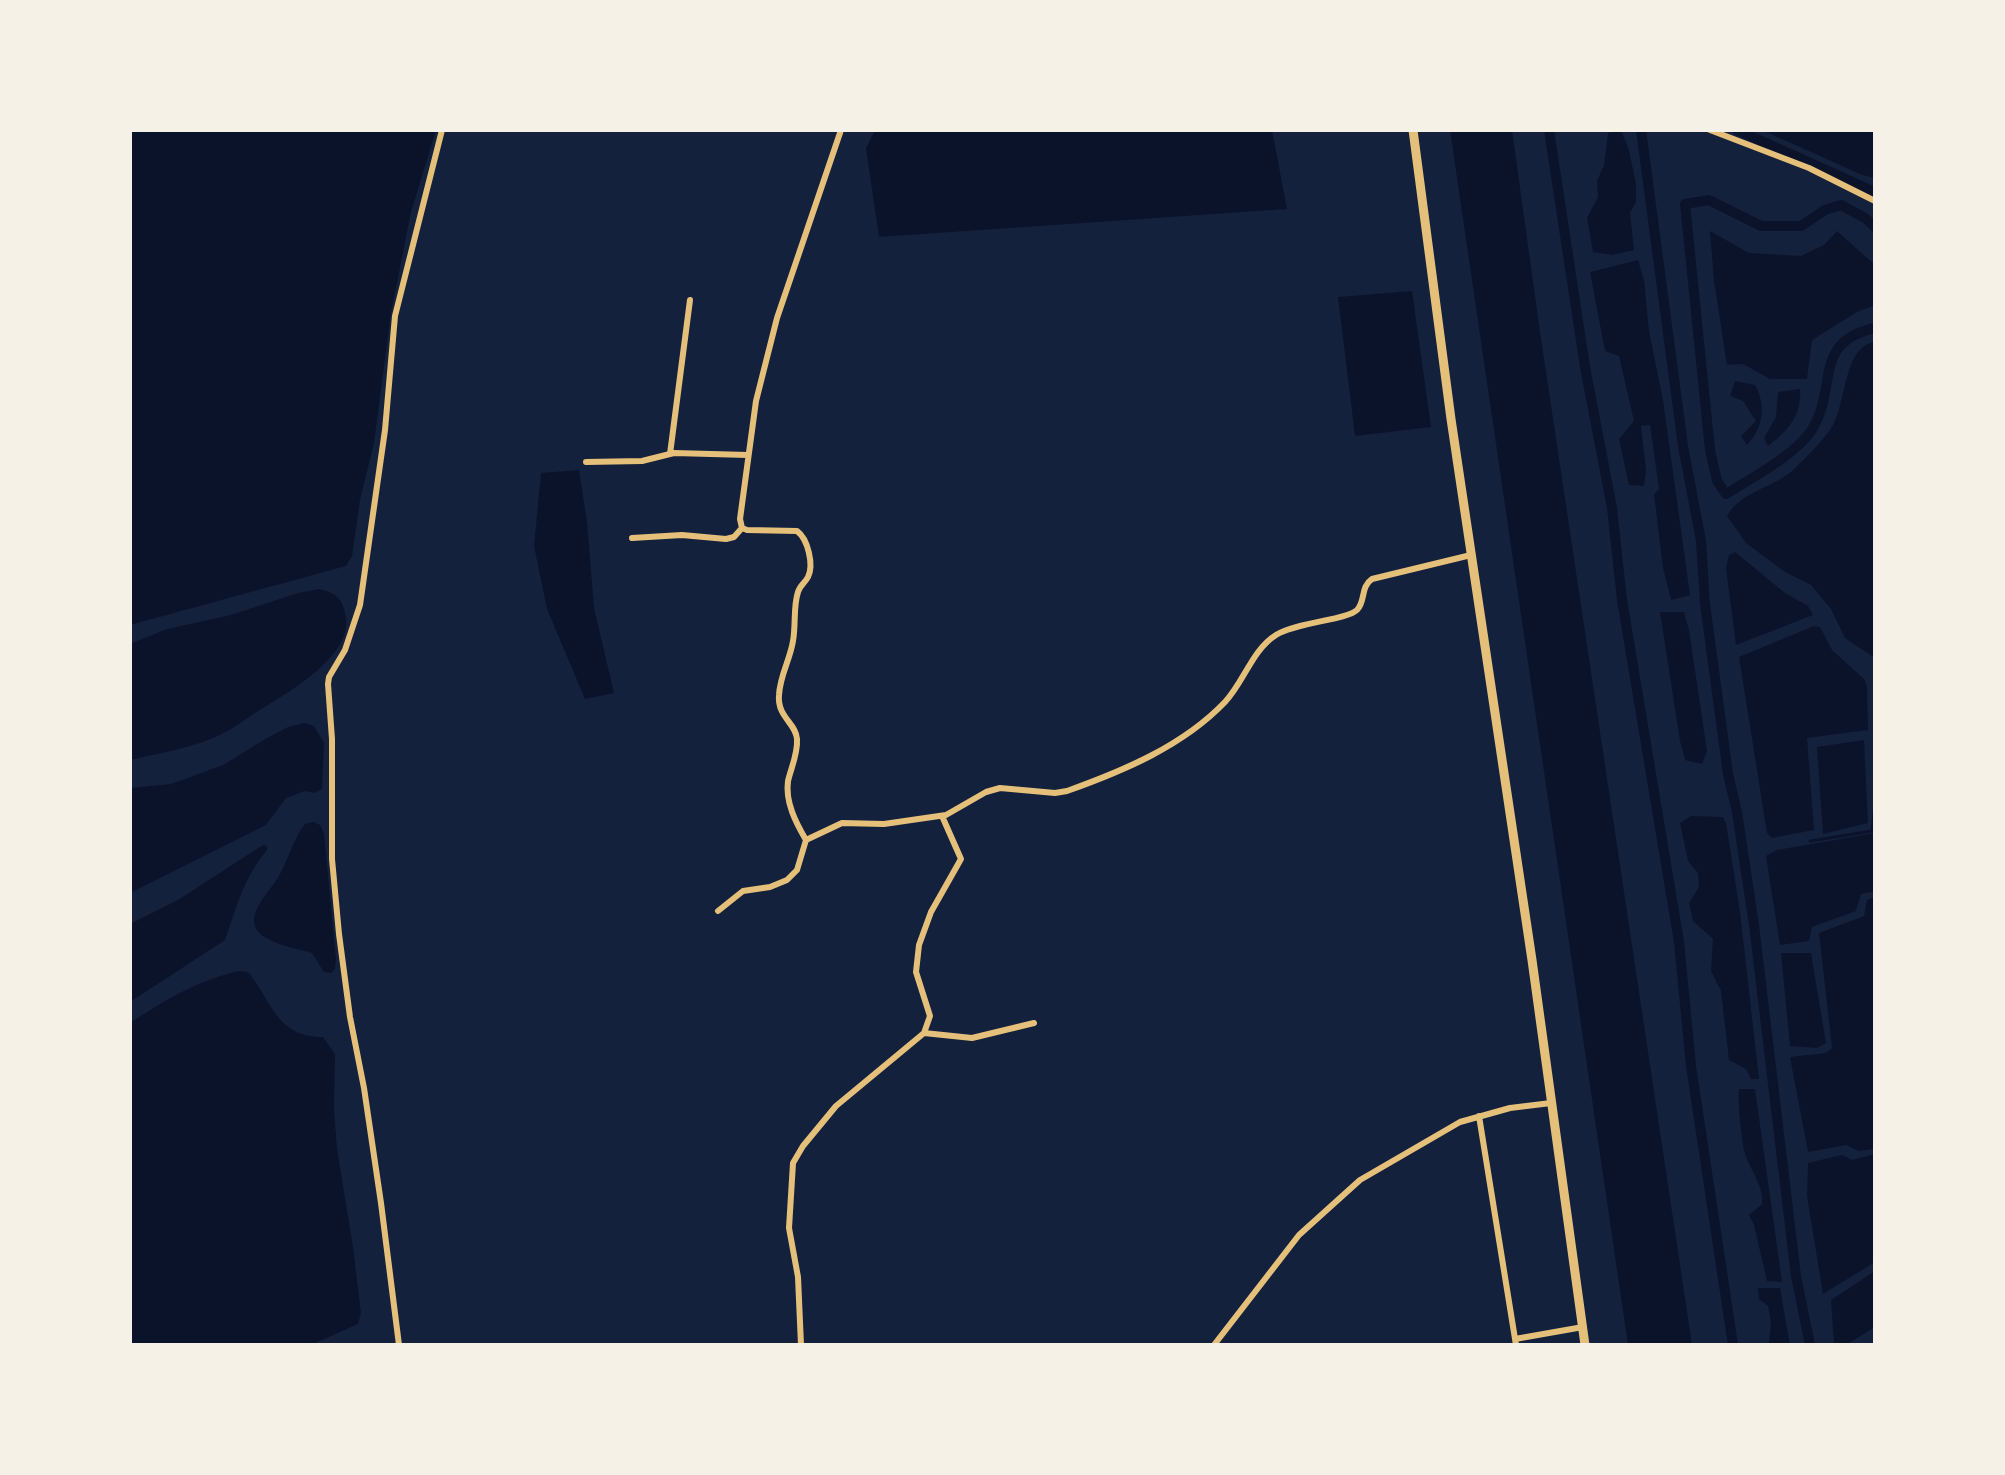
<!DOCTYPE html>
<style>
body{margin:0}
#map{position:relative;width:2005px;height:1475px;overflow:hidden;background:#14213d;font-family:"IBM Plex Sans",sans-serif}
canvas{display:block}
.frame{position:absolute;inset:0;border:132px solid #f6f1e7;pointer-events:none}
</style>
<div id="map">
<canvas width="2005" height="1475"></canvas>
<div class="frame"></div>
</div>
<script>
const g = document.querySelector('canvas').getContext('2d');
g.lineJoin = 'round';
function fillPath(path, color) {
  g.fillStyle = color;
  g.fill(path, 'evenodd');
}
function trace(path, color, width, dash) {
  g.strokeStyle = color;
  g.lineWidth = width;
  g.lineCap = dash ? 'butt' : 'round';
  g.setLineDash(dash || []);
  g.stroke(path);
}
fillPath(new Path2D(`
 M130 130H436L411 212 391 313 374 443 360 500 352 556 346 566 130 625Z
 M875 130H1272L1287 209 879 237 866 148Z
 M1450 130H1512L1540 332 1692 1345H1628Z
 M1621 130 1629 150 1636 184V202L1630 213 1634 250 1613 255 1593 252 1587 218 1598 197 1597 181 1604 165 1608 133Z
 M1762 130H1875V178L1862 175Z
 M1710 231 1749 253 1801 256 1824 245 1837 231 1875 265V305L1857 312 1812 340 1807 379H1770L1743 364 1727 365 1714 281Z
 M1638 260 1644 280 1649 331 1663 400 1690 595 1671 600 1663 568 1654 494 1659 489 1650 425 1641 426 1646 470 1644 486 1629 485 1619 439 1634 421 1619 356 1605 351 1590 272Z
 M1412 291 1431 427 1355 436 1338 297Z
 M1875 342V658L1845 638 1831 609 1811 585 1785 572 1746 543 1727 516C1740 492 1772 488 1792 471 1805 459 1819 444 1830 430 1847 408 1842 346 1875 342Z
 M1735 381 1755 385C1766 405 1764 427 1747 445L1741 436 1756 421 1743 401 1730 396Z
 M1800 389C1802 415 1788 431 1768 446L1764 438 1776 417 1778 392Z
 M579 470 587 522 594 608 614 693 585 699 547 609 534 546 541 473Z
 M1735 552 1785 593 1808 606 1813 615 1736 645 1726 568 1729 555Z
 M319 589C336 593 343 598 346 617 352 658 286 693 257 712 245 719 233 729 220 735 192 748 160 753 130 760V644L167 629 231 615 298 593Z
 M1660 612H1684L1689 630 1707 751 1702 764 1685 760 1680 741Z
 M1814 626 1820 627 1832 650 1864 679 1867 686 1868 730 1807 738 1814 830 1772 838 1767 833 1739 657Z
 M304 723 314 726 324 743 322 789 314 793 305 791 286 798 266 825 130 893V788L171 784 223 765 267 738 288 727Z
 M1864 740 1868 823 1823 834 1817 747Z
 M1691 816 1723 817 1726 823 1740 912 1759 1079H1751L1746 1069 1729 1060 1721 991 1711 971 1713 939 1693 921 1689 903 1699 887 1698 873 1688 861 1680 823Z
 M314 822 320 825 324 833 336 959 335 969 331 973 324 972 312 953C293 947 243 941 256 911 261 899 270 890 277 879 288 862 292 840 305 824Z
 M1875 833V891L1861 894 1856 911 1812 927 1809 941 1780 945 1766 856 1777 850Z
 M263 845 267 846V850C243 879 237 906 225 940L130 1002V924L178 900Z
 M1875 897V1149L1859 1151 1846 1145 1808 1152 1790 1057 1826 1053 1832 1048 1819 933 1864 916 1867 900Z
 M1781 953H1811L1826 1043 1817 1048 1790 1046Z
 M239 971 248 972C273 1002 276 1037 323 1037L335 1054 334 1109 337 1149 353 1247 361 1313 358 1324 311 1345H130V1023C165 1000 198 980 239 971Z
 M1739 1089H1755L1782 1282 1767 1281 1754 1225 1749 1215 1762 1204C1764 1188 1752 1172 1746 1157 1742 1148 1737 1097 1739 1089Z
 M1875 1154V1262L1823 1294 1807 1196 1808 1163 1842 1155 1852 1160Z
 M1875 1271V1327L1846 1345H1834L1831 1300Z
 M1758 1288H1780L1790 1345H1769L1771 1322 1768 1306 1759 1299Z`), '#0b132b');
trace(new Path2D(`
 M1810 841 1872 831 1875 804`), '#0b132b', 3);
trace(new Path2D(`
 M1549 130 1585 367 1612 508 1622 600 1679 942 1691 1066 1733 1345
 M1641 130 1683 446 1701 541 1705 604 1728 774 1737 812 1754 925 1796 1276 1810 1345
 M1737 130 1875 192
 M1875 227 1865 218 1841 205 1825 210 1801 226H1761L1709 200 1685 204 1710 450 1717 481 1726 494C1751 478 1794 456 1811 431 1839 388 1811 342 1875 328`), '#0b132b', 10);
trace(new Path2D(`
 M1710 130 1809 168 1875 201
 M670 454 690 300
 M586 462 642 461 674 453 748 455
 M632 538 682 535 726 539 734 537 742 528
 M806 840C796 823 785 802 788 781 791 768 798 754 797 739 796 723 777 717 779 695 780 675 790 660 793 641 796 625 793 607 798 592 800 585 805 583 808 577 814 565 808 539 797 531L747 530 742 528 740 519 756 401 777 318 841 130
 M718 911 743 891 770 887 787 880 797 870 806 840 842 823 884 824 946 815 986 792 1000 788 1055 793 1067 791C1123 771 1183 746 1225 702 1244 682 1252 650 1276 635 1297 622 1347 620 1357 610 1366 601 1360 587 1372 579L1471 555
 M924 1033 972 1038 1034 1023
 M1479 1116 1516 1345
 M1515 1339 1583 1327
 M399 1345 381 1203 364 1088 350 1017 339 934 332 859V739L328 684 329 677 345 650 360 605 385 430 395 316 442 130
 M801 1345 798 1277 789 1228 793 1163 803 1146 836 1106 924 1033 930 1016 916 972 919 945 931 912 961 859 942 816
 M1214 1345 1299 1235 1360 1180 1460 1122 1510 1108 1551 1103`), '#e5c07b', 6);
trace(new Path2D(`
 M1413 130 1451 419 1532 960 1585 1345`), '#e5c07b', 9);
</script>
